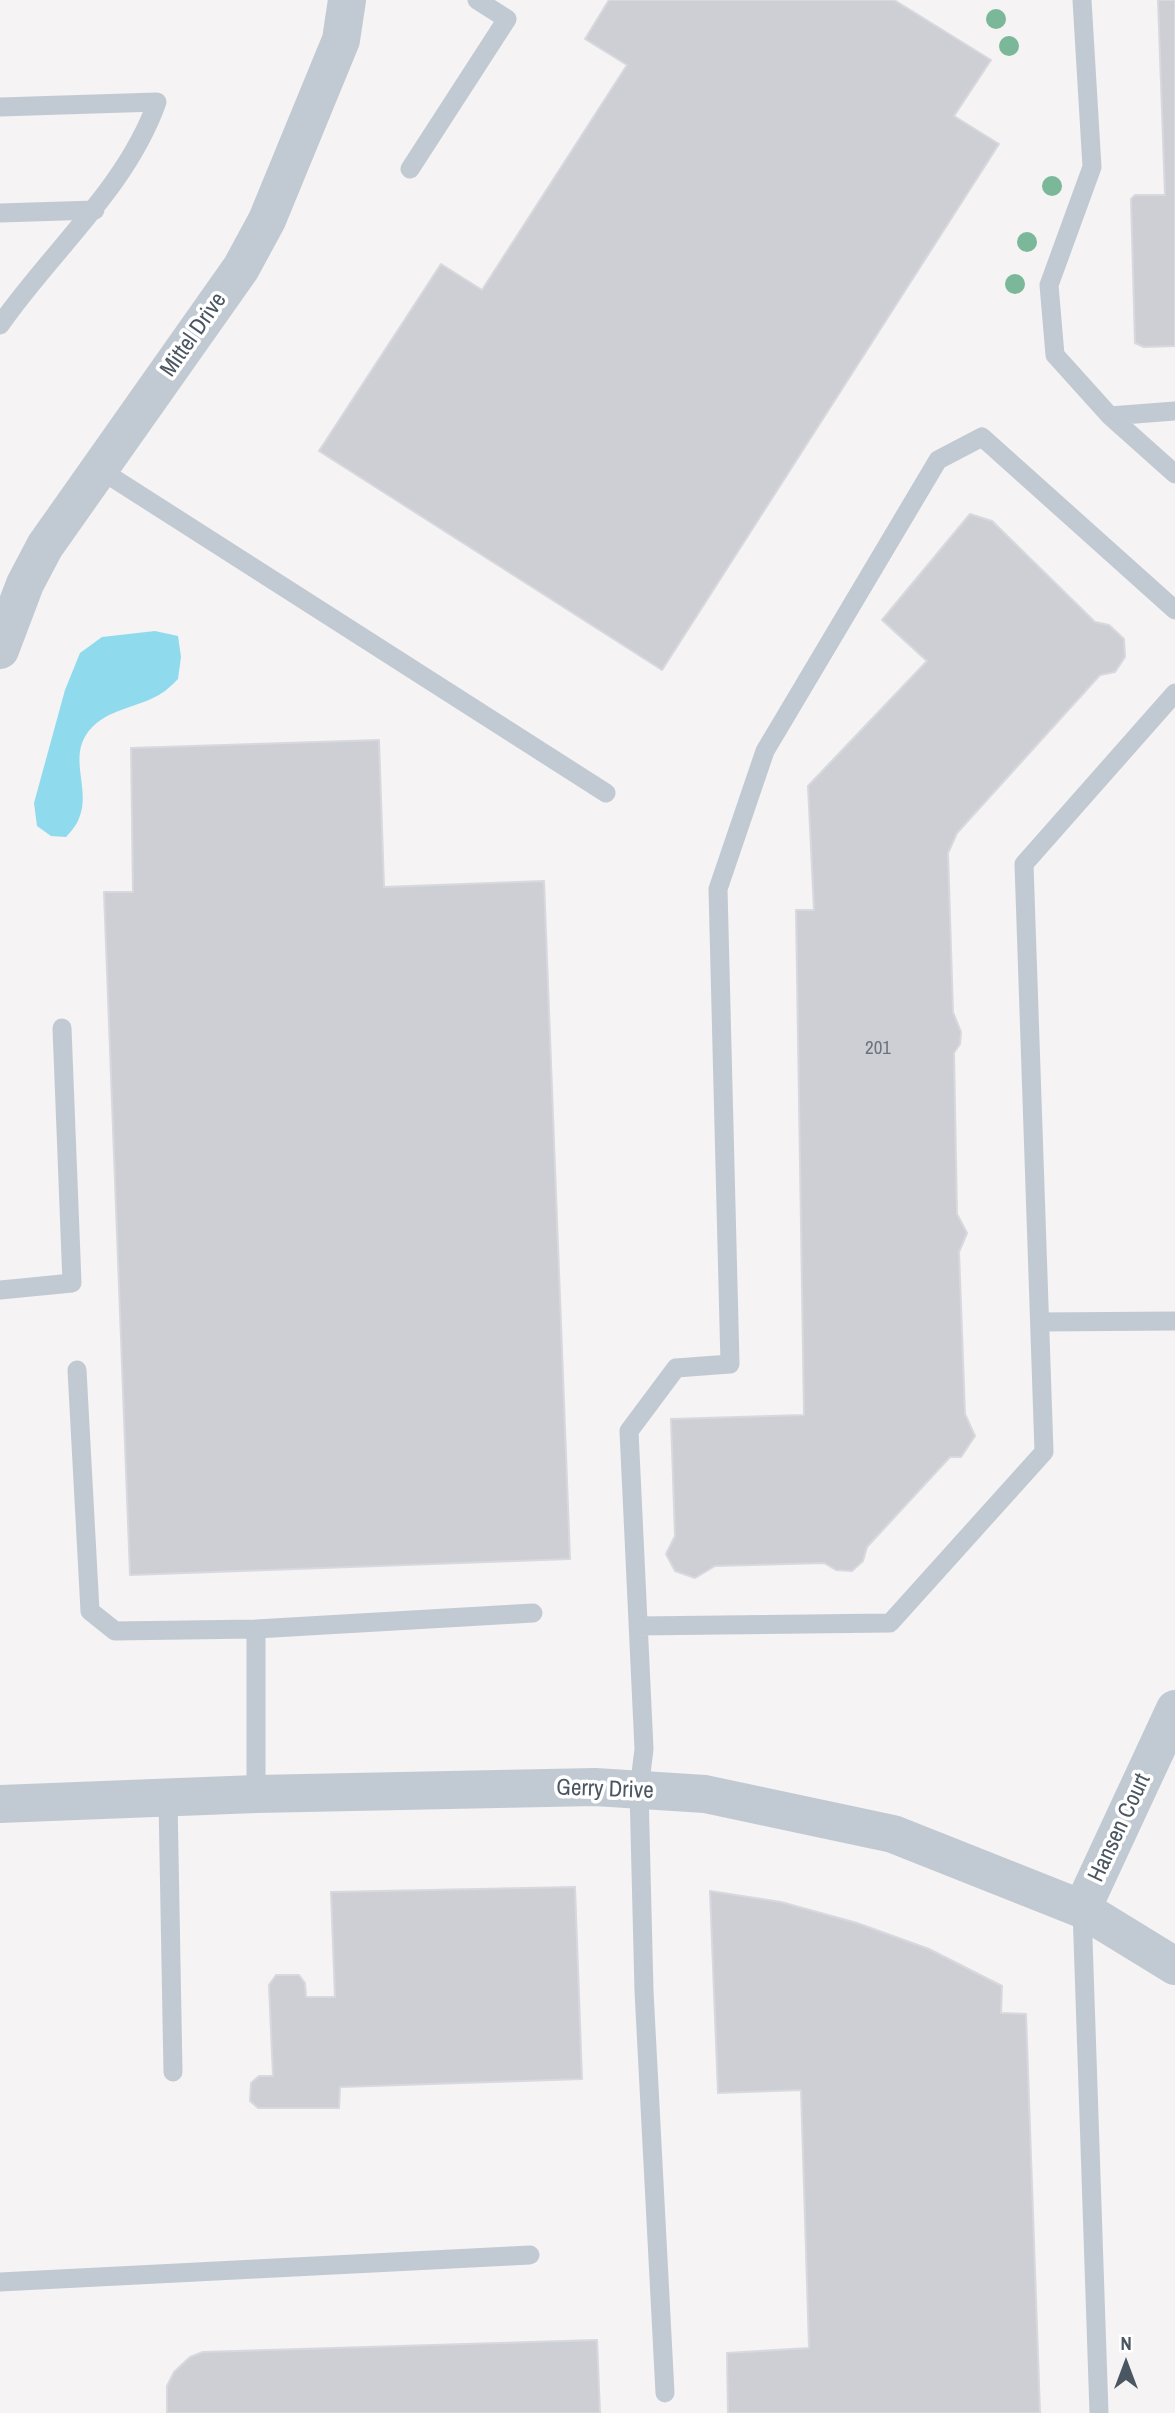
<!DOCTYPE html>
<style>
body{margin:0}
#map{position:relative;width:1175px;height:2413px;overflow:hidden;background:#f5f3f3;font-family:"Archivo Narrow",sans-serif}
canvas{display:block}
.north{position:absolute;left:1091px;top:2329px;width:70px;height:70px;-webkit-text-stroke:5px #fff;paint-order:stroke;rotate:0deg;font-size:19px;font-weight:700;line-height:28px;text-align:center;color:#4a5661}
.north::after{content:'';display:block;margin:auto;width:24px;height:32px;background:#4a5661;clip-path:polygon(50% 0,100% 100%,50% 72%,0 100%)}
</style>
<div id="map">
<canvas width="1175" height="2413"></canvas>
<div class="north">N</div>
</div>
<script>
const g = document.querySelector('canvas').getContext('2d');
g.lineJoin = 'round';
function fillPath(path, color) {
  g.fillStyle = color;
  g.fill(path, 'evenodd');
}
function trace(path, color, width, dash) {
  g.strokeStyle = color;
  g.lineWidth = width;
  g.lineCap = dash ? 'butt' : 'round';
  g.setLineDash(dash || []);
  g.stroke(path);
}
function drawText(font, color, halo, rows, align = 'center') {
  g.font = font + ' "Archivo Narrow",sans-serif';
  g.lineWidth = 7;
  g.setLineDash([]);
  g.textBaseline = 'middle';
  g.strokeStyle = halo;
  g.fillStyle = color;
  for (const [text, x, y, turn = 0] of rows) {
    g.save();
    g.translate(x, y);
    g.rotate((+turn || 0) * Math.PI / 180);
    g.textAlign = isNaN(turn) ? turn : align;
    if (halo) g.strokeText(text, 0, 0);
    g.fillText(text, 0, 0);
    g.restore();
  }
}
fillPath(new Path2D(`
 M155 631 178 636 181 657 178 679C172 685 165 692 157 696 133 709 102 710 86 735 66 766 102 803 66 837L51 836 37 826 34 803 65 690 80 653 102 637Z`), '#90daee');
const building = new Path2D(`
 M609 0H894L991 60 954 116 999 144 662 670 319 451 441 264 482 290 627 65 585 39Z
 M1158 0H1175V346L1144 347 1135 343 1131 199 1135 195H1165Z
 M970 514 992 521 1095 622 1109 625 1124 639 1125 657 1115 672 1100 675 957 833 948 853 953 1012 961 1032 960 1044 954 1053 957 1214 967 1233 959 1252 965 1414 975 1436 961 1457H950L867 1547 863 1561 852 1571 836 1570 824 1563 715 1566 695 1578 675 1571 666 1554 675 1536 671 1419 804 1415 796 910H814L808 786 927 661 882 620Z
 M379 740 384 887 544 881 570 1559 130 1575 104 892H133L131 748Z
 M575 1887 582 2079 340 2087 339 2108H258L250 2101 251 2083 259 2076H273L269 1985 276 1975H299L305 1983 306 1997H335L331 1892Z
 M710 1891 781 1902 857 1923 929 1949 1002 1986 1001 2013 1026 2014 1040 2413H728L727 2353 809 2348 801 2090 718 2093Z
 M597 2340 600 2413H167V2386L174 2372 190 2357 203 2352Z`);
fillPath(building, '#cdcfd5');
trace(building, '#d7d9de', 2);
trace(new Path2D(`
 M1082 0 1092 167 1049 285 1055 355 1110 416 1175 474
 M0 107 157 102C126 189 52 250 0 325
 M410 169 507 19 477 0
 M0 213 95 210
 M1110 416 1175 411
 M99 469 606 793
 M0 1290 72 1283 62 1028
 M1040 1322 1175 1321
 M77 1370 90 1611 115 1631 256 1629
 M638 1626 890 1623 1044 1452 1024 864 1175 693
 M256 1794V1629L533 1613
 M168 1800 173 2072
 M1082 1909 1099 2413
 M0 2282 530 2255
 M665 2393 644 1991 639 1790 644 1749 629 1431 676 1368 730 1364 718 889 765 751 938 460 982 437 1175 610`), '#c1cad2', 19);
trace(new Path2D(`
 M0 650 25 584 45 546 241 268 267 220 341 40 347 0
 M0 1804 256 1794 595 1787 705 1794 893 1834 1082 1909 1175 1966
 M1082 1909 1175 1709`), '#c1cad2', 38);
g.fillStyle = '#7bb799';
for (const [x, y] of [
 [996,19],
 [1009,46],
 [1052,186],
 [1027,242],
 [1015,284]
]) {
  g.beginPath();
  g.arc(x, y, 10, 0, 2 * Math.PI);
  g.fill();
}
drawText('19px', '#6b747e', null, [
 ["201",878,1049]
]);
drawText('23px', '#4a5661', '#fff', [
 ["Mittel Drive",194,335,-55],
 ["Gerry Drive",605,1790,2],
 ["Hansen Court",1120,1828,-65]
]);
</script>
